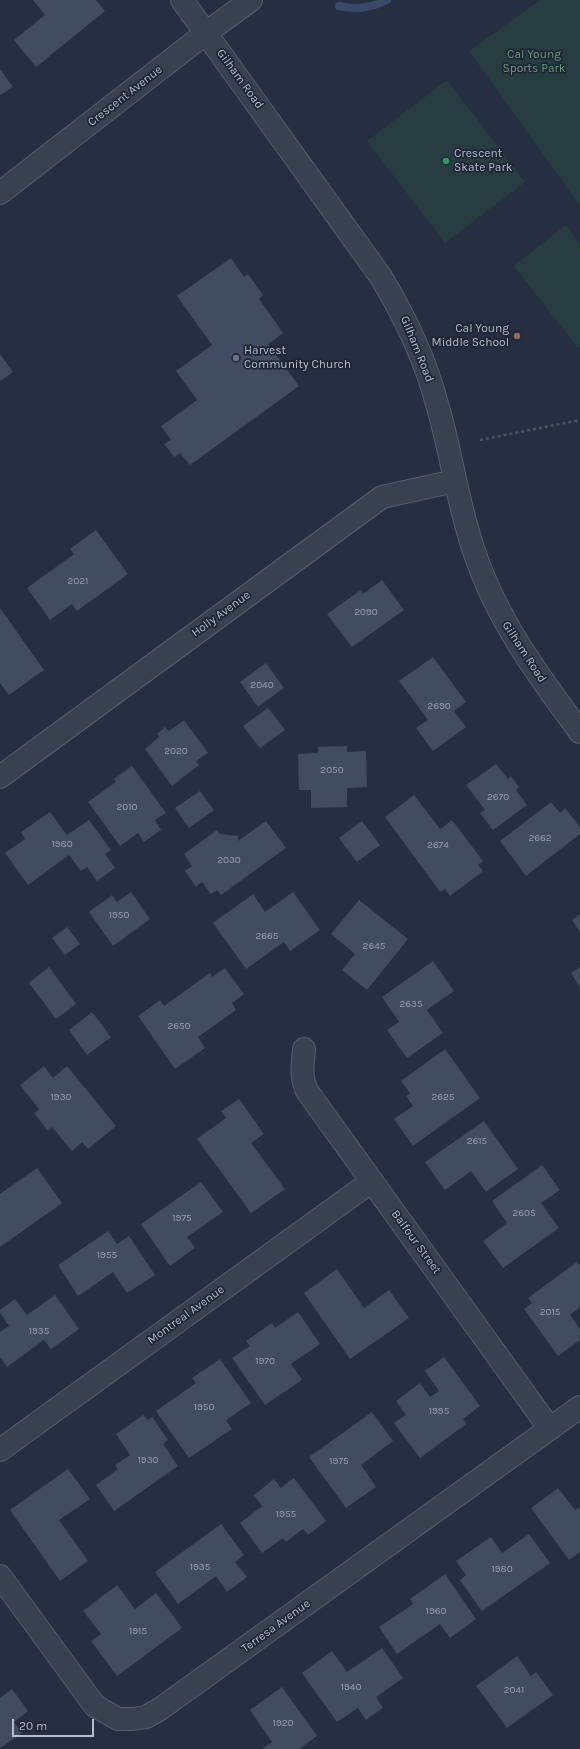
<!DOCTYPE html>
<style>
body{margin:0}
#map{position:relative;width:580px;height:1749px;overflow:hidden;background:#252f41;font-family:Karla,sans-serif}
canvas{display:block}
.scale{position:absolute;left:12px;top:1719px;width:82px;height:18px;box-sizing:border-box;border:2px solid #b6bdcb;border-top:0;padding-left:5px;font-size:12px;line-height:14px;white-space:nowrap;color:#b6bdcb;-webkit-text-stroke:3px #1e2636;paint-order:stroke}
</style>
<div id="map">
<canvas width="580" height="1749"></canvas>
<div class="scale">20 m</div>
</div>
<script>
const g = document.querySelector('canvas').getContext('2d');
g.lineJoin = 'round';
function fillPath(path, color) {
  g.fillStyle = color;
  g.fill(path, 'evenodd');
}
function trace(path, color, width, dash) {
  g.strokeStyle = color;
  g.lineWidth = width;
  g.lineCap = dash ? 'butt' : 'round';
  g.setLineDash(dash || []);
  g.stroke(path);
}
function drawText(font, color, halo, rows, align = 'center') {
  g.font = font + ' Karla,sans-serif';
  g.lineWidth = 3.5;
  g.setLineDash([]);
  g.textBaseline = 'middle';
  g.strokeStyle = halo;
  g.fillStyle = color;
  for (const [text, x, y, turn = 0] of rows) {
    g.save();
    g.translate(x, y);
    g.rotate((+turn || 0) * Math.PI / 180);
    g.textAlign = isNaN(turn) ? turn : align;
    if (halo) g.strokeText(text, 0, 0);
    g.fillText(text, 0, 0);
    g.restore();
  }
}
fillPath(new Path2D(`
 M540 0H580V206L469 51Z
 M447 80 525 182 445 243 367 141Z
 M566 225 580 243V347L578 348 514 266Z`), '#273d42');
trace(new Path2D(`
 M339 6C357 10 371 8 387 0`), '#384969', 8);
fillPath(new Path2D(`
 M33 0H96L105 11 36 67 14 40 45 15Z
 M0 69 13 87 0 95Z
 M231 258 244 277 248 274 263 295 259 299 283 333 268 344 299 386 190 465 180 453 174 457 164 444 171 440 161 426 197 400 176 371 212 345 177 296Z
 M0 354 13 372 0 381Z
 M96 530 128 574 77 611 72 604 50 620 27 588 74 554 70 549Z
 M382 580 404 610 352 647 327 614 361 590 363 594Z
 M0 608 44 670 9 695 0 683Z
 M433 657 466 702 454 711 466 727 433 751 416 728 428 720 399 681Z
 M266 663 284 688 258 707 240 682Z
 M268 708 285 730 260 748 243 726Z
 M184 720 208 753 196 761 199 765 172 786 145 749 159 737 157 734 165 727 169 731Z
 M347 746V752L366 751 367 787 347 788V807L311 808V790H299L298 754 318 753V747Z
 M496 764 508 779 511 776 519 787 516 790 527 805 493 830 480 813 485 810 466 785Z
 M132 766 166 813 155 820 161 830 144 842 138 833 120 846 88 802 116 782 114 779Z
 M200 791 214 810 189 828 175 808Z
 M414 795 440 829 452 820 483 861 478 865 483 871 450 896 445 889 440 892 385 817Z
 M551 802 560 813 565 808 580 827V834L526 876 500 841Z
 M50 812 67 835 89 820 111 850 105 854 115 868 97 881 87 867 81 871 69 855 28 885 5 853 25 839 21 832Z
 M266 821 286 848 221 895 217 890 211 894 202 882 196 887 185 871 192 866 184 854 217 830 220 834 238 836V841Z
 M362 821 380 845 357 862 339 838Z
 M131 892 150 919 113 946 89 912 112 895 117 902Z
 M293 892 320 930 290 951 284 942 246 969 213 923 253 894 265 912Z
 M359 900 408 939 367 990 342 970 355 954 331 934Z
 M580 914V932L572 920Z
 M67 927 80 944 65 955 52 938Z
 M433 961 454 991 427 1010 443 1033 407 1058 387 1030 399 1022 382 997Z
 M49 967 76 1004 56 1019 29 983Z
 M580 967V987L571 973Z
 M225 968 244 994 232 1003 236 1010 198 1037 205 1048 175 1069 138 1016 160 1000 164 1006 210 973 212 977Z
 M92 1012 111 1037 87 1055 69 1030Z
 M445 1049 480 1098 413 1146 394 1119 413 1106 406 1096 410 1093 401 1081Z
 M44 1066 53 1078 67 1066 116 1126 88 1149 82 1142 72 1151 52 1127 48 1131 34 1113 39 1109 20 1085Z
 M239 1099 264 1134 251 1143 285 1189 251 1213 197 1139 226 1118 221 1111Z
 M484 1121 518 1169 486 1192 471 1171 445 1190 425 1162Z
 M542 1165 560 1190 541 1203 559 1228 503 1268 483 1241 507 1223 492 1201Z
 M37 1168 62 1203 0 1247V1194Z
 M201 1182 223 1212 187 1237 195 1248 170 1266 141 1224Z
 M108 1231 117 1244 129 1236 155 1275 127 1293 113 1272 78 1296 58 1265Z
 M577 1262 580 1266V1307L570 1315 580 1329V1340L558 1356 524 1309 532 1303 528 1298Z
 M337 1269 364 1308 389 1290 409 1318 350 1359 304 1293Z
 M55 1295 79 1329 51 1349 44 1340 7 1367 0 1357V1332L9 1326 0 1313V1310L15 1299 27 1315Z
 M298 1312 320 1344 291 1364 302 1380 265 1405 232 1358 250 1346 246 1341 272 1323 275 1328Z
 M444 1357 480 1406 463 1419 466 1424 420 1458 394 1423 406 1415 396 1401 420 1383 430 1397 439 1391 425 1371Z
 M220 1359 251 1403 226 1420 232 1429 189 1458 156 1411 196 1383 192 1378Z
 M372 1412 393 1441 361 1465 376 1487 346 1508 309 1457Z
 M143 1415 148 1420 152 1417 168 1440 163 1444 178 1466 114 1511 96 1485 118 1469 115 1465 130 1455 116 1434Z
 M68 1469 90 1499 59 1520 88 1561 60 1581 10 1510Z
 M294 1478 326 1521 308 1535 303 1529 286 1542 283 1538 262 1553 240 1523 262 1506 254 1495 274 1479 281 1488Z
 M558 1488 575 1510 580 1507V1552L569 1560 531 1508Z
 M221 1524 244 1555 235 1562 247 1577 227 1592 216 1576 178 1604 155 1572Z
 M529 1534 550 1563 482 1611 460 1580 466 1575 456 1561 491 1537 502 1553Z
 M445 1574 476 1619 450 1638 440 1624 397 1654 379 1627 413 1604 410 1599Z
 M117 1585 135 1609 156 1593 182 1628 117 1676 91 1641 101 1634 83 1611Z
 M382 1648 403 1678 376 1697 383 1708 366 1720 358 1708 337 1722 302 1673 332 1651 347 1672Z
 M517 1656 531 1676 536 1672 553 1695 507 1728 476 1686Z
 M282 1687 317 1736 299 1749H262L272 1742 250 1710Z
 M12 1689 28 1711 14 1722 22 1733 0 1748V1698Z`), '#414c61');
const minor = new Path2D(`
 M0 777 382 497 455 481
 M304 1049C303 1064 300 1077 307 1091L550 1429
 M0 1450 372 1181
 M0 1576 95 1706 118 1719H133L146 1717 160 1709 580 1407`);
const tertiary = new Path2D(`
 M182 0 381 277C405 317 425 358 437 404 451 451 457 500 473 548 495 617 537 674 580 732
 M0 193 206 33 251 0`);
trace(minor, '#575f6e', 24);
trace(tertiary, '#575f6e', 24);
trace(new Path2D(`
 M480 440 580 420`), '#455a5f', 2.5, [3, 3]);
trace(minor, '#394151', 22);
trace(tertiary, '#394151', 22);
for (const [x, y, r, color] of [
 [446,161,4,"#2e9e5b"],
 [517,336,4,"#8d6e63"],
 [236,358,4,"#6b7280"]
]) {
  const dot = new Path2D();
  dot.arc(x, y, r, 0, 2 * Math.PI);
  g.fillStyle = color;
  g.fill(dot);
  trace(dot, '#1e2636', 1.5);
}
drawText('10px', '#99a1b0', null, [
 ["2021",78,581],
 ["2090",366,612],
 ["2040",262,685],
 ["2690",439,706],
 ["2020",176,751],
 ["2050",332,770],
 ["2670",498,797],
 ["2010",127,807],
 ["2662",540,838],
 ["1980",62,844],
 ["2674",438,845],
 ["2030",229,860],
 ["1950",119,915],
 ["2665",267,936],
 ["2645",374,946],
 ["2635",411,1004],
 ["2650",179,1026],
 ["1930",61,1097],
 ["2625",443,1097],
 ["2615",477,1141],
 ["2605",524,1213],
 ["1975",182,1218],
 ["1955",107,1255],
 ["2015",550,1312],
 ["1935",39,1331],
 ["1970",265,1361],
 ["1950",204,1407],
 ["1995",439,1411],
 ["1930",148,1460],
 ["1975",339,1461],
 ["1955",286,1514],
 ["1935",200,1567],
 ["1980",502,1569],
 ["1960",436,1611],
 ["1915",138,1631],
 ["1940",351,1687],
 ["2041",514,1690],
 ["1920",283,1723]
]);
drawText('12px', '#6c9d7a', '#1e2636', [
 ["Cal Young",534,55],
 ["Sports Park",534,69]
]);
drawText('12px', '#b6bdcb', '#1e2636', [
 ["Gilham Road",240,79,54],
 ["Crescent Avenue",125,96,-38],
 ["Gilham Road",417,349,68],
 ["Holly Avenue",221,614,-36],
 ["Gilham Road",524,652,57],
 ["Balfour Street",416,1242,54],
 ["Montreal Avenue",186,1315,-36],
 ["Terresa Avenue",276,1626,-36]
]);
drawText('12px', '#b6bdcb', '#1e2636', [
 ["Crescent",454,154],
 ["Skate Park",454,168],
 ["Cal Young",509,329,"right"],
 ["Middle School",509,343,"right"],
 ["Harvest",244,351],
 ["Community Church",244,365]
], 'left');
</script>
